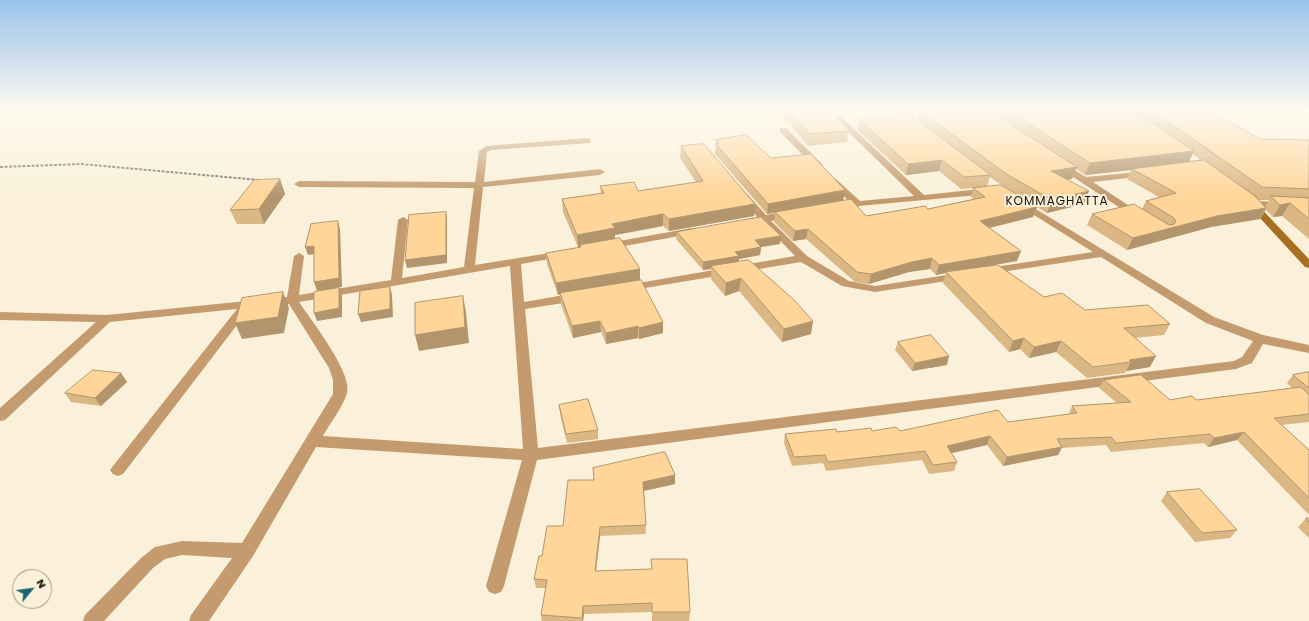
<!DOCTYPE html>
<style>
body{margin:0}
#map{position:relative;width:1309px;height:621px;overflow:hidden;background:#fbf1da;font-family:Poppins,sans-serif}
canvas{display:block}
.north{position:absolute;left:12px;top:569px;width:40px;height:40px;box-sizing:border-box;background:#fbf1da;border:1px solid #9f9786;border-radius:50%;rotate:61deg;font-size:11px;font-weight:700;line-height:16px;text-align:center;color:#151109}
.north::after{content:'';display:block;margin:auto;width:14px;height:18px;background:#18646f;clip-path:polygon(50% 0,100% 100%,50% 72%,0 100%)}
</style>
<div id="map">
<canvas width="1309" height="621"></canvas>
<div class="north">N</div>
</div>
<script>
const g = document.querySelector('canvas').getContext('2d');
g.lineJoin = 'round';
function trace(path, color, width, dash) {
  g.strokeStyle = color;
  g.lineWidth = width;
  g.lineCap = dash ? 'butt' : 'round';
  g.setLineDash(dash || []);
  g.stroke(path);
}
function fillPath(path, color) {
  g.fillStyle = color;
  g.fill(path, 'evenodd');
}
function drawText(font, color, halo, rows, align = 'center') {
  g.font = font + ' Poppins,sans-serif';
  g.lineWidth = 4;
  g.setLineDash([]);
  g.textBaseline = 'middle';
  g.strokeStyle = halo;
  g.fillStyle = color;
  for (const [text, x, y, turn = 0] of rows) {
    g.save();
    g.translate(x, y);
    g.rotate((+turn || 0) * Math.PI / 180);
    g.textAlign = isNaN(turn) ? turn : align;
    if (halo) g.strokeText(text, 0, 0);
    g.fillText(text, 0, 0);
    g.restore();
  }
}
trace(new Path2D(`
 M0 167 81 164 259 180`), '#817a6b', 2, [3, 1.5]);
fillPath(new Path2D(`
 M731 109H787L783 111 734 112H731Z
 M825 109H833L924 195 989 188 994 191 989 194 837 208 835 206 837 204 850 202 828 181 833 178 836 179 860 201 914 196Z
 M890 109H898L919 125 915 127H912Z
 M780 128H786L822 164 823 166 822 168H816L780 132Z
 M587 138 590 139 591 141 590 143 491 150 487 152 484 182 600 169 605 172 600 175 483 187 475 265 562 251 566 252 567 254 566 256 521 264 524 302 576 293 580 295 582 297 580 299 576 301 525 309 538 448 1234 361 1242 357 1253 341 1206 323 1101 257 988 274 984 273 982 271 988 268 1093 252 1018 205 1016 203 1018 201 1021 200 1214 317 1263 335 1309 345V353L1263 344 1252 363 1236 369 537 460 504 586 501 592 495 594 489 592 486 586 522 460 316 447 253 556 209 621H189L191 615 232 558 182 555 165 559 153 568 104 621H83L85 615 141 558 155 547 182 541 242 543 333 394V380L329 368 289 304 250 308 123 474 118 476 113 474 110 470 113 466 237 309 110 322 5 420 0 421V408L96 322 0 320V312L107 315 287 297 294 256 299 253 304 256 299 295 391 280 398 220 403 217 408 220 402 278 464 267 474 188 299 187 294 184 299 181 475 182 479 151 486 146ZM510 266 523 449 323 436C329 425 344 405 347 393 353 373 311 320 299 302Z
 M1061 162 1086 177 1148 171 1150 173 1145 176 1093 182 1143 215 1142 217H1134L1058 167 1057 165 1058 163Z
 M744 193 747 194 766 215 790 211 794 212 795 214 794 216 771 221 807 256 849 281 875 286 960 273 964 274 966 276 964 278 960 279 875 292 842 286 801 262 627 291 623 290 621 288 623 286 627 285 795 256 762 222 748 225 744 224 743 222 744 220 757 217 739 196Z
 M1253 201 1309 203V209L1250 206 1248 204 1250 202Z
 M692 228 697 231 696 233 608 249 603 246 608 243Z`), '#c39b6e');
fillPath(new Path2D(`
 M1251 200 1254 201 1309 259V268L1305 267 1248 205 1246 203Z`), '#a96f20');
fillPath(new Path2D(`
 M781 109H831L849 131 847 142 808 146 780 113Z
 M926 109H1202L1260 139 1309 140V239L1282 216 1273 217 1266 210 1260 219 1211 227 1127 250 1087 225 1092 214 1142 209 1146 201 1159 197 1127 179 1131 170 1085 175 1076 169 1072 179 1067 180 1084 204 1047 213 1004 187 990 177 987 186 1037 207 1033 217 989 228 1017 261 989 266 1044 297 1085 310 1170 324 1164 335 1135 338 1150 367 1126 371 1125 373 1087 378 1056 352 1029 358 1020 349 1009 352 943 283 946 273 936 275 930 269 909 272 869 284 855 282 806 239 793 241 774 222 775 213 767 214 715 154 716 140 771 158 845 190 843 201 866 216 928 209 973 199 971 197 973 188 961 189 939 171 906 175 857 130 859 119 917 120 919 110ZM1193 154 1202 161 1189 162ZM1258 200H1269L1265 207Z
 M681 146 754 216 669 231 663 226 615 235V239L640 269V280L663 322V333L639 339 638 338 606 344 601 332 573 338 561 304 560 294 558 295 547 264 546 253 581 247H578L563 212 562 199 601 194 600 186 638 191 696 182 680 158Z
 M280 179 285 194 264 224H237L230 210Z
 M677 232 781 236 780 244 761 247 760 255 739 259V262L811 334 782 342 739 291 725 296 711 279V269L703 270 676 239Z
 M898 342 947 365 912 371 895 350Z
 M1309 372V422L1282 425 1309 450V515L1237 440 1208 447 1204 443 1111 452 1106 445 1062 448 1058 455 1003 466 987 445 951 453 957 462 954 471 929 474 922 460 826 471 823 463 792 466 784 443 785 434 837 432 872 431H900L1008 422 1068 415 1072 406 1117 403 1099 388 1104 380 1170 400H1197L1292 388 1287 383 1293 375Z
 M121 373 127 382 101 406 71 402 65 393Z
 M559 405 598 430V439L567 443 560 414Z
 M675 475V484L644 491 646 534 600 536 596 571 690 612 689 621H652V612L584 614 583 621H542L541 615 546 588H536L534 579 542 556 594 480Z
 M1167 492 1237 530 1230 538 1195 542 1161 501Z
 M1306 518H1309V538L1298 527Z`), '#dbb784');
fillPath(new Path2D(`
 M1194 151 1188 163 1132 169 1131 170 1085 175 1090 163Z
 M942 160 939 171 906 175 908 164Z
 M1077 167 1072 179 1046 183 1051 171Z
 M280 179 285 194 264 224 259 209Z
 M845 190 843 201 767 214 768 204Z
 M1089 191 1084 204 1047 213 1052 200Z
 M1290 203 1282 216 1273 217 1280 205Z
 M755 204 754 216 669 231V219Z
 M1037 207 1033 217 977 231 980 221Z
 M1266 208 1260 219 1211 227 1127 250 1133 238 1217 216Z
 M446 212 447 219V263L407 268 405 260Z
 M663 214V226L615 235V241L580 245 581 247H578L577 235 612 224Z
 M338 221 340 229 342 287 317 291 314 282Z
 M808 229 806 239 793 241 795 231Z
 M781 236 780 244 761 247 760 255 739 259V264L711 266V269L703 270V262L735 252 755 240Z
 M314 246 316 254 308 255 305 247Z
 M1021 251 1017 261 947 273 946 272V273L936 275 939 265Z
 M932 258 930 269 909 272 869 284 871 274 912 262Z
 M640 269V281L558 295 556 283Z
 M741 278 739 291 725 296 726 283Z
 M390 287 392 295 393 317 361 322 358 314Z
 M339 288 342 296V317L317 321 314 313Z
 M283 292 289 308 284 333 242 339 235 323Z
 M463 296 466 312 469 343 419 351 415 335Z
 M600 321 601 332 573 338 572 326Z
 M813 321 811 334 782 342 784 329Z
 M663 322V333L639 339V328Z
 M638 326V338L606 344V333Z
 M1024 338 1020 349 1009 352 1013 341Z
 M1061 341 1056 352 1029 358 1034 347Z
 M949 356 947 365 912 371 915 363Z
 M1156 356 1150 367 1126 371 1131 362 1129 360Z
 M121 373 127 382 101 406 95 398Z
 M1244 432 1237 440 1208 447 1214 438Z
 M990 436 987 445 944 455 947 446Z
 M1062 447 1058 455 1003 466 1007 457Z
 M675 475V484L643 491V482Z
 M600 527V536L595 579V571Z
 M583 606 584 614 583 621H582V618Z`), '#b2956c');
const building = new Path2D(`
 M787 109H831L849 131 810 134Z
 M926 109H987L1077 167 1051 171 1089 191 1052 200 1008 175 919 110Z
 M1005 109H1127L1159 127 1194 151 1090 163 1015 115Z
 M1143 109H1202L1232 123 1260 139 1309 140V189L1262 187 1167 121Z
 M909 114 991 175 964 177 942 160 908 164 859 119 899 116Z
 M746 135 771 158 811 154 845 190 768 204 716 144 719 143 716 140Z
 M704 144 755 204 669 219 663 214 612 224 615 228 577 235 562 199 604 193 600 186 634 182 638 191 703 181 681 146Z
 M1204 160 1255 196 1266 208 1217 216 1133 238 1092 214 1134 204 1169 225 1174 224 1176 222 1174 218 1146 201 1176 193 1132 169Z
 M280 179 259 209 230 210 254 180Z
 M1001 185 1037 207 980 221 1021 251 939 265 932 258 912 262 871 274 857 272 808 229 795 231 775 212 851 199 866 216 925 206 928 209 985 197 973 188Z
 M1271 196 1309 198V219L1290 203 1280 205Z
 M446 212V255L405 260 409 215Z
 M761 217 781 236 755 240 761 247 735 252 739 256 703 262 677 232Z
 M338 221 339 278 314 282V246L305 247 311 224Z
 M620 238 640 269 556 283 546 253 581 247 580 245Z
 M749 260 794 300 813 321 784 329 741 278 726 283 711 266Z
 M998 265 1044 297 1062 293 1085 310 1148 305 1170 324 1124 328 1156 356 1129 360 1131 362 1093 367 1061 341 1034 347 1024 338 1013 341 946 272Z
 M641 280 663 322 639 328 638 326 606 333 600 321 572 326 560 293Z
 M390 287V309L358 314 360 291Z
 M339 288V308L314 313V292Z
 M283 292 278 317 235 323 242 298Z
 M463 296 465 327 415 335V303Z
 M931 335 949 356 915 363 898 342Z
 M93 370 121 373 95 398 65 393Z
 M1309 372V388L1293 375Z
 M1141 375 1170 400 1192 396 1197 400 1301 387 1309 395V414L1274 418 1309 450V498L1244 432 1214 438 1210 434 1116 443 1111 437 1057 439 1062 447 1007 457 990 436 947 446 957 462 933 465 925 451 828 462 825 455 794 457 785 434 836 429 837 432 871 428 872 431 896 427 900 431 998 410 1008 422 1077 413 1072 406 1131 402 1104 380Z
 M588 399 598 430 566 434 559 405Z
 M665 452 675 475 643 482 646 525 600 527 595 571 652 569 651 559H687L690 612H652V603L583 606 582 618 541 615 547 580 534 579 539 556H542L547 526H563L568 480H594L593 468Z
 M1200 489 1237 530 1202 533 1167 492Z
 M1306 518H1309V522Z`);
fillPath(building, '#ffd59a');
trace(building, '#b2956c', 1);
const sky = g.createLinearGradient(0, 0, 0, 196);
sky.addColorStop(0, '#9ac2ec');
sky.addColorStop(0.56, '#fdf9ee');
sky.addColorStop(1, '#fdf9ee00');
g.fillStyle = sky;
g.fillRect(0, 0, 1309, 196);
g.letterSpacing = '1px';
drawText('12px', '#151109', '#fbf1da', [
 ["KOMMAGHATTA",1057,202]
]);
g.letterSpacing = '0px';
</script>
